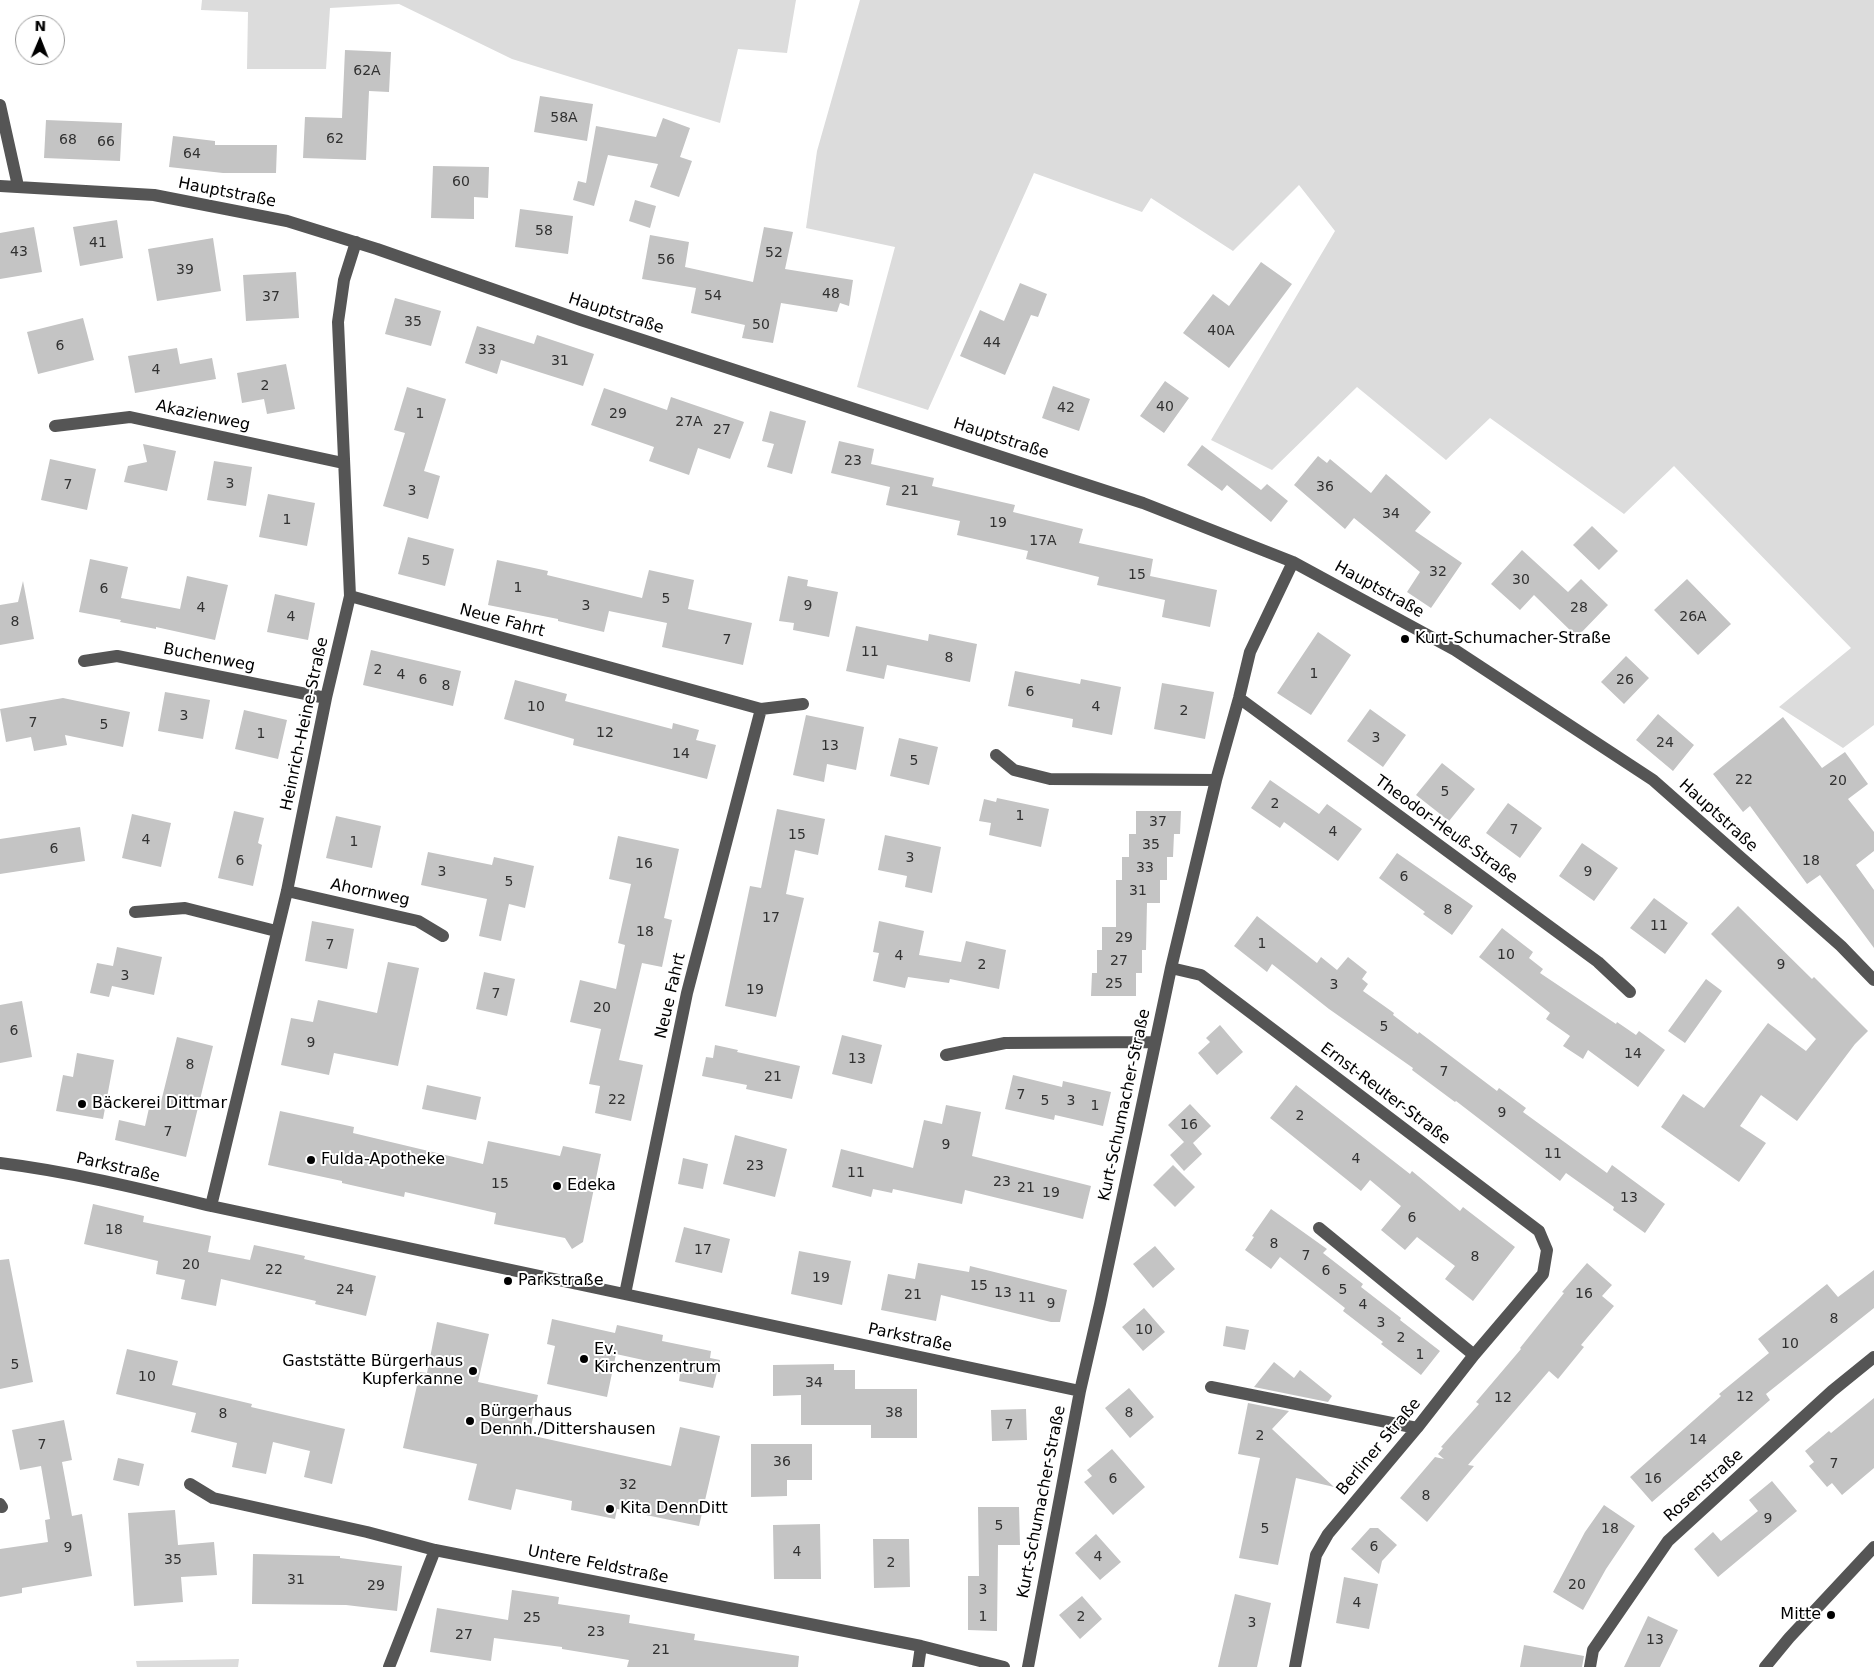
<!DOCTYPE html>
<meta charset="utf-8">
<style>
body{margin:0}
#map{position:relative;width:1874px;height:1667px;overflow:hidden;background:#fff;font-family:"DejaVu Sans",sans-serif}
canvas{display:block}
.north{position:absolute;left:15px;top:15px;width:50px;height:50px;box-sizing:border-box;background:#fff;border:1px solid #999;border-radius:50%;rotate:1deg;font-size:14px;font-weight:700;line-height:20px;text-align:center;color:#000}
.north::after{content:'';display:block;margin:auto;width:18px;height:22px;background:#000;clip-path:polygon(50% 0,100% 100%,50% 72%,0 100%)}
</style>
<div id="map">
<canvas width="1874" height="1667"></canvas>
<div class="north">N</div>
</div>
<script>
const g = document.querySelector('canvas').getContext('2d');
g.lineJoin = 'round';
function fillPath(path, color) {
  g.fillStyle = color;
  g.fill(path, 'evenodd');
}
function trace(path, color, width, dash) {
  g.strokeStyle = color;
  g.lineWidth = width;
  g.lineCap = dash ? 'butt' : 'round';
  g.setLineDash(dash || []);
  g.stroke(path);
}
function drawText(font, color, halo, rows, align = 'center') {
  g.font = font + ' "DejaVu Sans",sans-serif';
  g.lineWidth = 4;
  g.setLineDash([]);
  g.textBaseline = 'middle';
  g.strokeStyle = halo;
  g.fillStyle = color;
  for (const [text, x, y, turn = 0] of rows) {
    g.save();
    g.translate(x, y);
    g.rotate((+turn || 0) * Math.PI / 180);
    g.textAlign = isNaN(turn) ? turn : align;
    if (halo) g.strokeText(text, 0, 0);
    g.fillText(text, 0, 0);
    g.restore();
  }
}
fillPath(new Path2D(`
 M202 0H796L787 53 738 49 720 123 512 59 399 4 330 8 326 69H247L248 12 201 10Z
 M860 0H1874V725L1843 748 1779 707 1851 648 1674 466 1624 514 1490 418 1446 460 1357 387 1272 470 1211 440 1335 231 1299 185 1233 251 1151 198 1142 212 1034 173 928 410 857 387 895 247 806 228 817 151Z
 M239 1659 238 1667H137L136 1661Z`), '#dcdcdc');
fillPath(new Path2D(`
 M345 50 391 52 389 92 369 91 366 160 303 158 305 117 342 118Z
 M540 96 593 104 587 141 534 132Z
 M663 118 690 128 680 157 692 161 679 197 650 187 658 164 608 155 594 206 573 200 578 181 586 183 596 126 656 137Z
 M46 120 122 123 120 161 44 158Z
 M173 136 215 141V145H277L276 173H223L169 167Z
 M433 166 489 167 488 198 474 197V219L431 218Z
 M635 200 656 206 650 228 629 221Z
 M520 209 573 216 568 254 515 247Z
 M117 220 123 258 80 266 73 227Z
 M34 227 42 272 0 279V233Z
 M764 227 793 232 785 269 853 280 849 306 840 303 837 312 781 303 773 343 742 338 745 325 691 313 696 288 642 279 650 235 689 242 685 267 753 282Z
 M213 238 221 291 157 301 148 249Z
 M1261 262 1292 284 1229 368 1183 333 1213 294 1229 306Z
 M296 272 299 318 246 321 243 275Z
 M1020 283 1047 294 1038 317 1031 315 1005 375 960 356 980 310 1004 321Z
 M395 298 441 311 431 346 385 334Z
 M83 318 94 360 38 374 27 332Z
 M477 326 534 344 537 335 594 354 583 386 501 360 497 374 465 363Z
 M177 348 180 364 212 358 216 379 135 393 128 356Z
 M286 364 295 409 267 414 264 399 242 403 237 373Z
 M1165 381 1189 398 1164 433 1140 416Z
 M1053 386 1090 399 1079 431 1042 418Z
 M407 387 446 399 424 471 440 476 428 519 383 506 405 433 394 430Z
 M604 388 667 410 671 397 744 422 730 459 698 448 689 475 649 461 654 447 591 425Z
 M770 411 806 421 792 474 767 467 774 444 762 441Z
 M839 441 874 449 871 464 934 478 932 486 1015 505 1013 512 1083 529 1079 543 1153 559 1150 576 1217 590 1210 627 1162 617 1165 600 1097 585 1099 577 1026 559 1028 551 957 535 960 521 886 505 890 487 831 473Z
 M143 444 176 451 167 491 124 482 128 466 147 462Z
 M1202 445 1261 490 1267 484 1288 501 1271 522 1227 485 1222 491 1187 465Z
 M1318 456 1327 463 1330 459 1371 493 1386 474 1431 512 1415 531 1462 563 1431 608 1407 592 1420 572 1354 518 1345 529 1294 485Z
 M50 459 96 469 87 510 41 500Z
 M214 461 252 467 246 506 207 500Z
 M268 494 315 503 307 546 259 537Z
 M1592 526 1618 551 1599 570 1573 545Z
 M408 537 454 549 445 586 398 574Z
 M1522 550 1568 592 1581 579 1608 605 1577 637 1534 595 1520 610 1491 584Z
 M90 559 128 567 121 598 180 609 187 576 228 585 215 640 156 627V629L120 622 121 620 79 612Z
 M497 560 548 571 547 575 642 598 649 570 694 580 688 609 752 623 743 665 662 647 667 623 609 611 604 632 558 621V619L488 605Z
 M788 576 808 580 807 586 838 592 829 637 793 630 794 623 779 621Z
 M1687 579 1731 624 1698 655 1654 610Z
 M23 581 34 639 0 645V605L18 602Z
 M275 594 315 603 308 640 267 632Z
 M856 626 928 641 929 634 977 644 970 682 887 665 884 679 846 671Z
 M1318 632 1351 655 1311 715 1277 693Z
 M371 650 461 671 453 706 363 685Z
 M1626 656 1649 678 1624 704 1601 682Z
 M1015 671 1080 684 1081 679 1121 687 1112 735 1072 727 1073 719 1008 706Z
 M515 680 567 694 565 701 672 729 673 723 699 730 696 740 716 745 707 779 573 745 574 739 504 719Z
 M1162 683 1214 692 1205 739 1154 729Z
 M165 692 210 700 203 739 158 731Z
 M63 698 130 712 123 747 65 735 67 745 34 751 31 737 6 742 0 709Z
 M1370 709 1406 735 1383 767 1347 741Z
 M244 710 287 720 278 759 235 749Z
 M1658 714 1694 745 1673 771 1636 740Z
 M806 715 864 727 856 770 827 764 824 782 793 775Z
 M1783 717 1822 768 1845 752 1868 784 1848 799 1874 832V851L1856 865 1874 890V948L1820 875 1807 884 1750 806 1743 812 1713 774Z
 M899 738 938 747 929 785 890 776Z
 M1442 763 1475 789 1449 821 1416 795Z
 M1270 780 1319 814 1327 804 1362 829 1338 861 1284 822 1280 828 1251 808Z
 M997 798 1049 809 1041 847 989 835 991 823 979 821 984 799 996 802Z
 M1508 803 1542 828 1520 858 1486 833Z
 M777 809 825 819 818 855 795 850 786 894 804 898 776 1017 725 1006 750 886 761 888Z
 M234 811 264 818 258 843 262 845 253 886 218 878Z
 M1136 811H1181L1180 834H1174L1173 857H1167V880H1160V903H1147L1146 950H1142V973H1136V996H1091L1092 973H1097V950H1102V927H1116V880H1122V857H1129V834H1136Z
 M132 814 171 823 161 867 122 858Z
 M336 816 381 826 372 868 326 858Z
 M80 827 85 861 0 874V839Z
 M885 835 941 847 932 893 905 887 907 876 878 870Z
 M618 836 679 849 664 918 672 920 662 967 642 963 619 1060 643 1065 631 1121 595 1113 600 1086 589 1084 601 1029 570 1022 580 980 616 989 625 945 618 943 631 884 609 879Z
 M1582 843 1618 868 1594 901 1559 876Z
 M428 852 492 865 494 857 534 866 525 908 509 904 501 941 479 936 487 899 421 885Z
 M1397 853 1473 906 1452 935 1423 914 1425 912 1379 878Z
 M1654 898 1688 923 1665 954 1630 928Z
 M1738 906 1812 979 1814 977 1868 1031 1855 1044 1797 1121 1761 1095 1740 1126 1766 1143 1739 1182 1661 1127 1683 1094 1704 1108 1768 1023 1806 1051 1816 1039 1711 934Z
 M1257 916 1317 963 1321 957 1337 970 1348 957 1367 972 1362 979 1368 984 1363 991 1394 1013 1393 1015 1418 1034 1419 1032 1497 1091 1499 1088 1526 1108 1523 1112 1607 1173 1612 1165 1665 1204 1645 1233 1613 1210 1614 1207 1566 1173 1560 1181 1456 1101 1455 1102 1412 1070 1413 1068 1329 1009 1272 964 1267 972 1234 946Z
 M312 921 354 929 347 969 305 961Z
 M879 921 924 931 919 955 961 962 966 941 1006 950 999 989 950 979 949 983 908 977 905 988 873 981 879 953 873 952Z
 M1502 928 1533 952 1529 958 1543 969 1540 973 1616 1024 1617 1022 1636 1035 1639 1031 1665 1050 1638 1087 1588 1050 1583 1059 1563 1046 1570 1036 1546 1019 1550 1013 1479 957Z
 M117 947 162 957 154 995 112 986 109 997 90 993 97 963 113 966Z
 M388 962 419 968 398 1066 334 1053 329 1075 281 1065 291 1018 313 1022 318 1000 377 1013Z
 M484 972 515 979 507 1016 476 1009Z
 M1706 979 1722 991 1685 1043 1668 1031Z
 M22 1001 32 1057 0 1063V1005Z
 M1220 1025 1243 1052 1217 1075 1198 1053 1210 1042 1206 1038Z
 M842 1035 882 1045 872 1084 832 1074Z
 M177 1037 213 1046 186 1157 115 1140 119 1120 145 1126 149 1108 159 1110Z
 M715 1045 738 1050 737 1052 800 1066 792 1099 746 1089 747 1085 702 1076 706 1057 713 1058Z
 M77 1053 114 1060 103 1119 56 1111 63 1075 73 1077Z
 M1013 1075 1062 1087 1063 1081 1111 1092 1103 1126 1055 1115 1054 1120 1005 1109Z
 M427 1085 481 1097 476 1120 422 1109Z
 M1296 1085 1410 1174 1412 1171 1460 1211 1463 1207 1515 1247 1473 1301 1445 1279 1455 1266 1417 1237 1405 1250 1381 1230 1401 1206 1370 1180 1361 1191 1270 1118Z
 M1190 1104 1211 1126 1193 1143 1202 1154 1184 1171 1170 1155 1184 1142 1168 1125Z
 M946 1105 981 1112 972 1156 1091 1186 1083 1219 965 1190 962 1204 893 1189 892 1193 873 1189 871 1197 832 1187 841 1149 913 1168 924 1120 942 1124Z
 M280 1111 354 1127 353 1133 483 1164 488 1141 560 1156 563 1146 601 1154 583 1242 572 1249 565 1238 494 1224 496 1213 405 1192 404 1197 342 1183V1181L268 1165Z
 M735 1135 787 1149 775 1197 723 1184Z
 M683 1158 708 1164 703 1189 678 1184Z
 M1173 1165 1195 1187 1175 1207 1153 1185Z
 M93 1204 144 1216 143 1222 211 1236 208 1252 250 1260 254 1245 305 1256 304 1259 376 1276 366 1316 315 1304 316 1301 221 1279 216 1306 181 1299 185 1280 156 1274 158 1261 84 1244Z
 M1271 1209 1327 1249 1323 1253 1363 1284 1361 1287 1401 1318 1400 1320 1440 1351 1421 1375 1381 1344 1383 1342 1343 1311 1345 1308 1280 1257 1271 1269 1245 1250 1254 1237 1252 1236Z
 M684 1227 730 1239 722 1273 675 1262Z
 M1155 1246 1175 1269 1153 1288 1133 1264Z
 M799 1251 851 1261 842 1305 791 1294Z
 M9 1259 33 1382 0 1389V1260Z
 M918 1263 969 1272 970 1266 1067 1290 1060 1322H1051L941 1295 936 1321 881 1310 888 1274 915 1279Z
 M1587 1263 1612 1285 1602 1296 1614 1306 1581 1345 1584 1347 1558 1379 1549 1371 1468 1465 1474 1466 1427 1522 1400 1498 1435 1457 1444 1459 1438 1454 1443 1448 1441 1447 1479 1404 1476 1402 1521 1349 1520 1348 1564 1293 1562 1292Z
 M1874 1270V1308L1766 1394 1770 1400 1652 1502 1630 1477 1721 1396 1719 1394 1769 1353 1758 1339 1827 1284 1838 1297Z
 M1144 1308 1165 1332 1143 1351 1122 1327Z
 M552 1319 615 1333 617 1325 663 1335 662 1341 711 1351 710 1358 720 1360 713 1388 679 1381 680 1374 655 1368 657 1363 616 1354 607 1397 547 1384 555 1346 547 1344Z
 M437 1322 489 1334 478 1382 538 1395 529 1435 671 1466 680 1427 720 1436 699 1526 617 1509 615 1519 571 1510 572 1501 516 1489 511 1510 468 1500 477 1464 403 1448 420 1372 427 1373Z
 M1226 1326 1249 1330 1245 1350 1223 1346Z
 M127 1349 178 1361 172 1385 252 1404 251 1407 345 1429 332 1484 304 1477 310 1451 273 1442 266 1474 232 1467 237 1443 191 1432 196 1413 116 1394Z
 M1274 1362 1294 1378 1300 1370 1332 1396 1328 1402 1254 1387Z
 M834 1364V1370H855V1389H917V1438H871V1425H801V1395L773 1396V1365Z
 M1129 1388 1154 1417 1130 1438 1105 1408Z
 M1874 1398V1468L1842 1495 1832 1483 1827 1487 1809 1466 1814 1462 1805 1451 1829 1431 1831 1433Z
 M1248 1403 1289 1411 1272 1429 1334 1487 1296 1478 1278 1565 1239 1558 1260 1458 1238 1454Z
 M1026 1409 1027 1440 992 1441 991 1410Z
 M64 1420 72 1460 62 1462 72 1516 82 1514 92 1576 22 1588V1593L0 1597V1549L48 1542 45 1520 50 1519 41 1466 20 1470 12 1430Z
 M751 1444H812V1480H787V1496L751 1497Z
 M1112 1449 1145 1487 1113 1515 1084 1482 1092 1476 1087 1470Z
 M118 1458 144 1464 139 1486 113 1480Z
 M1772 1481 1797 1511 1718 1577 1694 1549 1713 1532 1721 1541 1758 1511 1749 1500Z
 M1604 1505 1635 1526 1606 1569 1583 1610 1553 1592 1585 1532Z
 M978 1507H1019L1020 1545H998L997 1631 968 1630V1576H979Z
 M175 1510 178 1545 214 1542 217 1575 181 1577 183 1602 134 1606 128 1513Z
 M820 1524 821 1579H774L773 1525Z
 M1370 1528H1378L1397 1545 1382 1561 1379 1574 1351 1549Z
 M1096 1534 1121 1562 1100 1580 1075 1553Z
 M873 1539H909L910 1587 874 1588Z
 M253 1554 340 1556V1558L402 1566 397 1611 346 1605 252 1604Z
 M1344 1577 1378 1584 1369 1629 1336 1623Z
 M512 1590 559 1597 558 1604 630 1615 629 1623 695 1634 694 1640 799 1656 798 1667H627L629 1660 562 1649V1647L494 1638 491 1661 430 1652 437 1608 508 1620Z
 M1235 1594 1271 1603 1257 1667H1218Z
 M1082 1596 1102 1619 1080 1639 1059 1615Z
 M1648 1616 1678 1630 1660 1667H1624Z
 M1524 1645 1584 1656 1582 1667H1520Z`), '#c4c4c4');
trace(new Path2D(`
 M0 105 18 186
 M0 186 154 195 287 221 377 249 581 320 1143 503 1293 562 1455 650 1653 780 1841 946 1874 980
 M55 426 130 417 343 463
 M350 596 761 709 687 993 625 1294
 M84 661 117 656 326 698
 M1239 698 1598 962 1630 992
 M761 709 803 704
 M996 755 1014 770 1050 779 1216 780
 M287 891 418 921 443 936
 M135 912 185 908 276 931
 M1171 968 1201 975 1539 1231 1547 1250 1543 1274 1474 1355 1417 1428 1328 1534 1316 1555 1295 1667
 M946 1055 1005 1043 1154 1042
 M0 1163C72 1172 141 1189 211 1206L1080 1391
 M211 1206 287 891 326 698 350 596 338 322 344 280 356 242
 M1319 1228 1474 1355
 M1211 1387 1417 1428
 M190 1484 213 1498 367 1532 435 1550 921 1646 1004 1667
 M0 1504 2 1507
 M389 1667 435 1550
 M918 1667 921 1646
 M1028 1667 1080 1391 1100 1304 1171 968 1216 780 1239 698 1250 652 1293 562
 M1590 1667 1593 1650 1668 1541 1832 1391 1874 1357
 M1765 1667 1789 1638 1874 1547`), '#555', 12);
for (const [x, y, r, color] of [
 [1405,639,5,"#000"],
 [82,1104,5,"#000"],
 [311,1160,5,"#000"],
 [557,1186,5,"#000"],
 [508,1281,5,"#000"],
 [584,1359,5,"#000"],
 [473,1371,5,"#000"],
 [470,1421,5,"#000"],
 [610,1509,5,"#000"],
 [1831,1615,5,"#000"]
]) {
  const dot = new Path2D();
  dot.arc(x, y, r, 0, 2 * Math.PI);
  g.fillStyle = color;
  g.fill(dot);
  trace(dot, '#fff', 2);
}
drawText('14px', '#313131', null, [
 ["62A",367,71],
 ["58A",564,118],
 ["62",335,139],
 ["68",68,140],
 ["66",106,142],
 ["64",192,154],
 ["60",461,182],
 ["58",544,231],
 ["41",98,243],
 ["43",19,252],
 ["52",774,253],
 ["56",666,260],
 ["39",185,270],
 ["48",831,294],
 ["54",713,296],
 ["37",271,297],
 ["35",413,322],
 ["50",761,325],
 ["40A",1221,331],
 ["44",992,343],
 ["6",60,346],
 ["33",487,350],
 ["31",560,361],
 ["4",156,370],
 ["2",265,386],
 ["40",1165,407],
 ["42",1066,408],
 ["1",420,414],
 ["29",618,414],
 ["27A",689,422],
 ["27",722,430],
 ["23",853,461],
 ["3",230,484],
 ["7",68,485],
 ["36",1325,487],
 ["3",412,491],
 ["21",910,491],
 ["34",1391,514],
 ["1",287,520],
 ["19",998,523],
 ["17A",1043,541],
 ["5",426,561],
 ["32",1438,572],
 ["15",1137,575],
 ["30",1521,580],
 ["1",518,588],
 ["6",104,589],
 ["5",666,599],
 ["3",586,606],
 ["9",808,606],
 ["4",201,608],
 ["28",1579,608],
 ["4",291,617],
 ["26A",1693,617],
 ["8",15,622],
 ["7",727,640],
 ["11",870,652],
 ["8",949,658],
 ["2",378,670],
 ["1",1314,674],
 ["4",401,675],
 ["6",423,680],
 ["26",1625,680],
 ["8",446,686],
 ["6",1030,692],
 ["10",536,707],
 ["4",1096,707],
 ["2",1184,711],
 ["3",184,716],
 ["7",33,723],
 ["5",104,725],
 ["12",605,733],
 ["1",261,734],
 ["3",1376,738],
 ["24",1665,743],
 ["13",830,746],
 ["14",681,754],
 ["5",914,761],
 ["22",1744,780],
 ["20",1838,781],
 ["5",1445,792],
 ["2",1275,804],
 ["1",1020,816],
 ["37",1158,822],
 ["7",1514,830],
 ["4",1333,832],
 ["15",797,835],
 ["4",146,840],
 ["1",354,842],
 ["35",1151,845],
 ["6",54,849],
 ["3",910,858],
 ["6",240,861],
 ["18",1811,861],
 ["16",644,864],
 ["33",1145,868],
 ["3",442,872],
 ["9",1588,872],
 ["6",1404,877],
 ["5",509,882],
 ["31",1138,891],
 ["8",1448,910],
 ["17",771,918],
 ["11",1659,926],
 ["18",645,932],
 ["29",1124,938],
 ["1",1262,944],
 ["7",330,945],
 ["10",1506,955],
 ["4",899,956],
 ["27",1119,961],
 ["2",982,965],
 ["9",1781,965],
 ["3",125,976],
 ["25",1114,984],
 ["3",1334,985],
 ["19",755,990],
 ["7",496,994],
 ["20",602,1008],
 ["5",1384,1027],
 ["6",14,1031],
 ["9",311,1043],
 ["14",1633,1054],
 ["13",857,1059],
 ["8",190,1065],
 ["7",1444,1072],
 ["21",773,1077],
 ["7",1021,1095],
 ["22",617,1100],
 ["5",1045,1101],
 ["3",1071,1101],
 ["1",1095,1106],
 ["9",1502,1113],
 ["2",1300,1116],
 ["16",1189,1125],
 ["7",168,1132],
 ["9",946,1145],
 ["11",1553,1154],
 ["4",1356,1159],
 ["23",755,1166],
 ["11",856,1173],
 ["23",1002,1182],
 ["15",500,1184],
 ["21",1026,1188],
 ["19",1051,1193],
 ["13",1629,1198],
 ["6",1412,1218],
 ["18",114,1230],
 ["8",1274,1244],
 ["17",703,1250],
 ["7",1306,1256],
 ["8",1475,1257],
 ["20",191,1265],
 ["22",274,1270],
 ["6",1326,1271],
 ["19",821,1278],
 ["15",979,1286],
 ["24",345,1290],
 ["5",1343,1290],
 ["13",1003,1293],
 ["16",1584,1294],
 ["21",913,1295],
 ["11",1027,1298],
 ["9",1051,1304],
 ["4",1363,1305],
 ["8",1834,1319],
 ["3",1381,1323],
 ["10",1144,1330],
 ["2",1401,1338],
 ["10",1790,1344],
 ["1",1420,1355],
 ["5",15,1365],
 ["10",147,1377],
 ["34",814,1383],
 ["12",1745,1397],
 ["12",1503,1398],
 ["38",894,1413],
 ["8",1129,1413],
 ["8",223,1414],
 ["7",1009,1425],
 ["2",1260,1436],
 ["14",1698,1440],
 ["7",42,1445],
 ["36",782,1462],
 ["7",1834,1464],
 ["6",1113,1479],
 ["16",1653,1479],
 ["32",628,1485],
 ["8",1426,1496],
 ["9",1768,1519],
 ["5",999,1526],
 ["5",1265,1529],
 ["18",1610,1529],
 ["6",1374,1547],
 ["9",68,1548],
 ["4",797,1552],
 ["4",1098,1557],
 ["35",173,1560],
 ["2",891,1563],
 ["31",296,1580],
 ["20",1577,1585],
 ["29",376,1586],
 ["3",983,1590],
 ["4",1357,1603],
 ["1",983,1617],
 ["2",1081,1617],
 ["25",532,1618],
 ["3",1252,1623],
 ["23",596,1632],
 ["27",464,1635],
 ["13",1655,1640],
 ["21",661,1650]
]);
drawText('16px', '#000', '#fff', [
 ["Hauptstraße",227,193,11],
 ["Hauptstraße",616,314,18],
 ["Akazienweg",203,416,12],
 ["Hauptstraße",1001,439,18],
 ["Hauptstraße",1379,590,29],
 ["Neue Fahrt",502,621,15],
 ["Buchenweg",209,658,11],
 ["Heinrich-Heine-Straße",305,724,-78],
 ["Hauptstraße",1718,816,42],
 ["Theodor-Heuß-Straße",1446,830,36],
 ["Ahornweg",370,893,12],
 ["Neue Fahrt",671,996,-77],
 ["Ernst-Reuter-Straße",1385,1094,37],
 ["Kurt-Schumacher-Straße",1125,1105,-78],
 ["Parkstraße",118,1168,13],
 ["Parkstraße",910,1338,12],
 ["Berliner Straße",1379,1447,-50],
 ["Rosenstraße",1704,1486,-42],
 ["Kurt-Schumacher-Straße",1042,1502,-79],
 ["Untere Feldstraße",598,1565,11]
]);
drawText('16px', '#000', '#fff', [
 ["Kurt-Schumacher-Straße",1415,639],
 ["Bäckerei Dittmar",92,1104],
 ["Fulda-Apotheke",321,1160],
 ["Edeka",567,1186],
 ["Parkstraße",518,1281],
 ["Ev.",594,1350],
 ["Kirchenzentrum",594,1368],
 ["Gaststätte Bürgerhaus",463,1362,"right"],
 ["Kupferkanne",463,1380,"right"],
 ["Bürgerhaus",480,1412],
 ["Dennh./Dittershausen",480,1430],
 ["Kita DennDitt",620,1509],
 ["Mitte",1821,1615,"right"]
], 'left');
</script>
